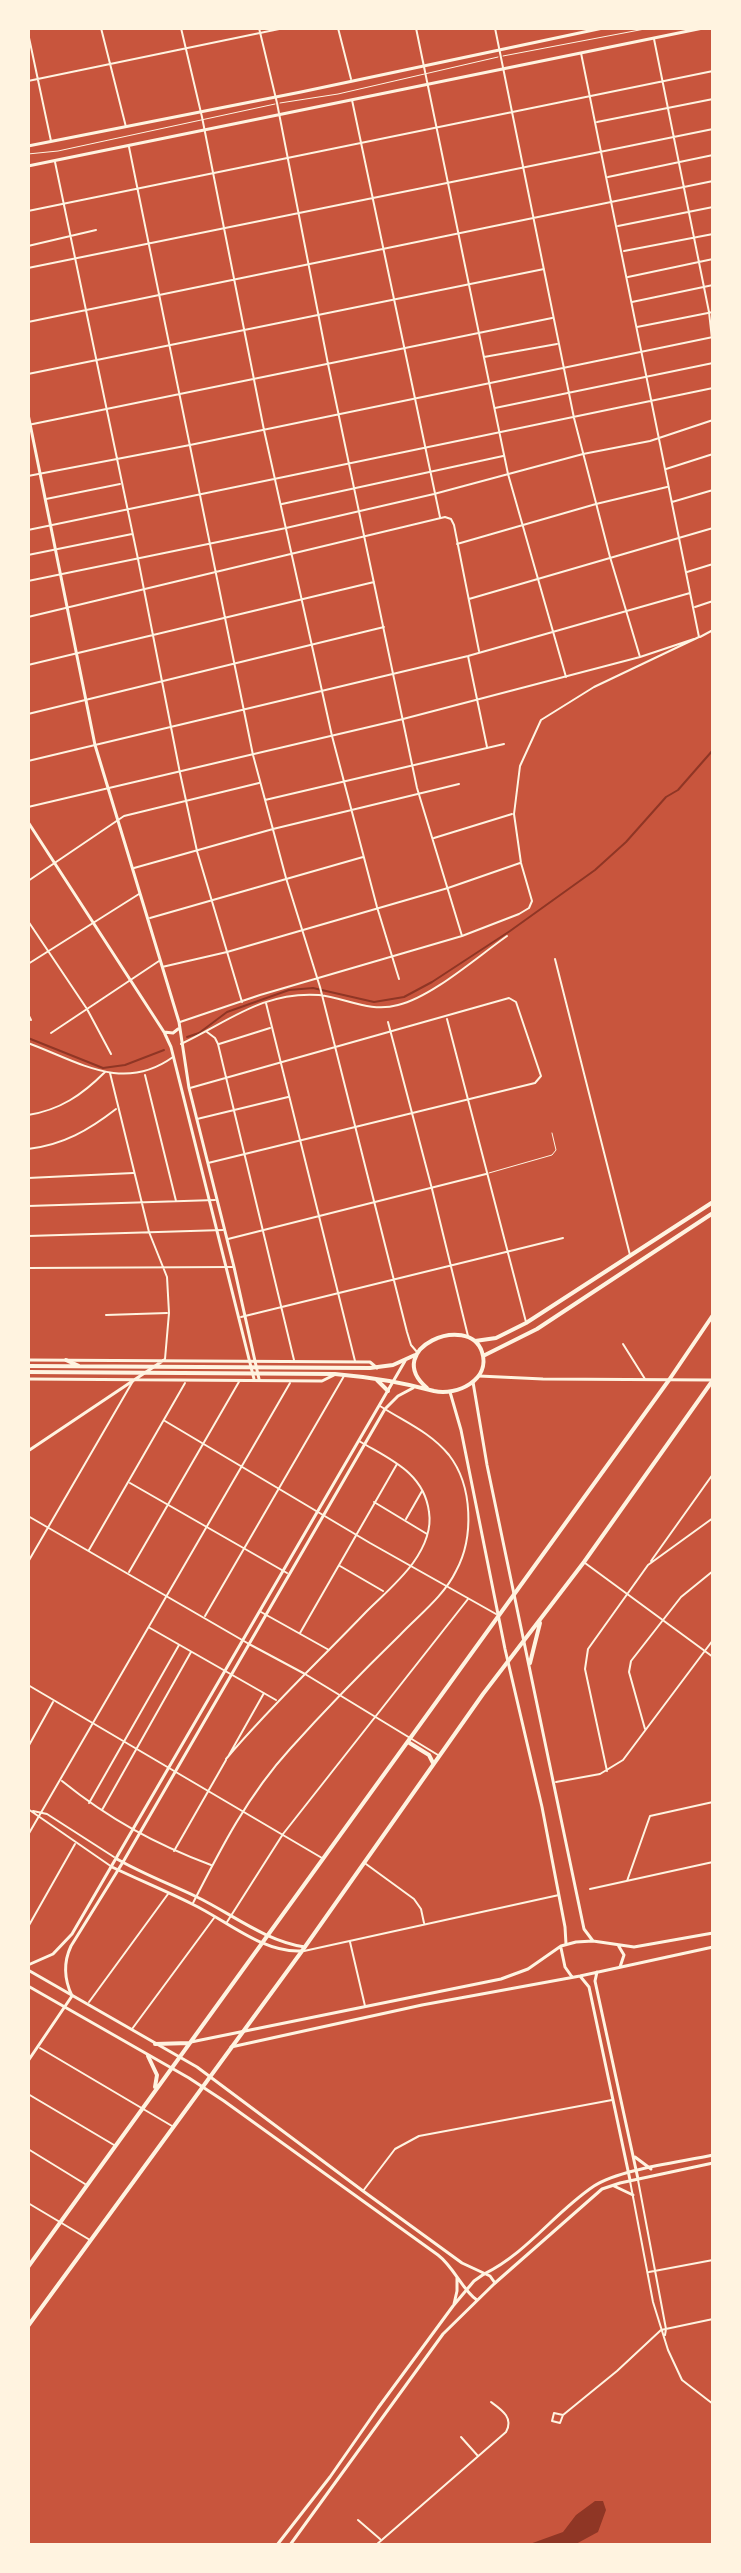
<!DOCTYPE html>
<style>
body{margin:0}
#map{position:relative;width:741px;height:2573px;overflow:hidden;background:#c8553d;font-family:"Alegreya Sans",sans-serif}
canvas{display:block}
.frame{position:absolute;inset:0;border:30px solid #fff3e0;pointer-events:none}
</style>
<div id="map">
<canvas width="741" height="2573"></canvas>
<div class="frame"></div>
</div>
<script>
const g = document.querySelector('canvas').getContext('2d');
g.lineJoin = 'round';
function fillPath(path, color) {
  g.fillStyle = color;
  g.fill(path, 'evenodd');
}
function trace(path, color, width, dash) {
  g.strokeStyle = color;
  g.lineWidth = width;
  g.lineCap = dash ? 'butt' : 'round';
  g.setLineDash(dash || []);
  g.stroke(path);
}
fillPath(new Path2D(`
 M595 2501H603L606 2510 598 2532 574 2545H527L563 2532 576 2515Z`), '#8f3625');
trace(new Path2D(`
 M187 1037 199 1033 227 1012 289 990 313 988 374 1002 404 997 432 982 510 931 595 870 626 842 666 797 678 790 713 750
 M28 1038 103 1068 125 1065 164 1050`), '#8f3625', 2);
trace(new Path2D(`
 M503 56 650 28
 M280 103 338 94 498 57
 M28 154 58 151 275 104
 M489 1173 552 1155 556 1150 552 1133`), '#fff3e0', 1);
trace(new Path2D(`
 M101 28 126 127
 M181 28 202 117 264 430 332 736 377 907 399 979
 M259 28 277 103 328 364 417 788 462 936
 M338 28 351 79
 M416 28 508 474 566 677
 M495 28 574 418 610 557 640 657
 M28 33 51 141
 M654 39 709 312 713 348
 M581 53 699 637
 M28 81 284 28
 M352 100 440 517
 M597 122 713 99
 M129 147 253 755 286 878 320 987 407 1332 411 1345 417 1352
 M55 162 138 559 180 773 197 851 242 1002
 M608 177 713 155
 M28 211 713 71
 M618 226 713 207
 M28 246 96 230
 M624 251 713 234
 M28 268 713 129
 M628 277 713 259
 M632 302 713 285
 M28 322 713 181
 M637 327 713 312
 M484 357 557 344
 M28 374 544 269
 M495 408 713 363
 M28 425 552 318
 M666 469 713 454
 M28 476 190 445 713 337
 M46 499 120 484
 M672 502 713 490
 M282 504 503 456
 M28 530 713 388
 M457 544 596 504 667 487
 M28 555 132 534
 M687 572 713 564
 M28 581 286 528 434 494 583 454 650 441 713 420
 M469 599 713 528
 M695 607 713 601
 M28 617 445 517 451 519 454 525 479 651
 M700 637 713 630
 M468 656 487 747
 M28 665 374 582
 M28 714 384 627
 M28 761 468 656 690 593
 M265 800 504 744
 M28 807 403 719 640 657 694 639
 M434 838 512 814
 M134 868 273 829 459 784
 M28 881 124 816 259 783
 M150 918 363 857
 M28 921 87 1009 111 1054
 M555 959 630 1255
 M28 964 139 894
 M162 967 227 952 448 888 520 863
 M266 1003 355 1361
 M28 1014 31 1020
 M447 1019 526 1322
 M180 1022 260 995 462 936 519 914 529 908 532 901 521 863 514 814 520 766 541 720 594 687 699 637
 M388 1022 432 1189 468 1336
 M207 1032 215 1038 218 1044 294 1360
 M51 1033 159 961
 M28 1043C79 1062 123 1093 173 1057
 M181 1044C228 1022 263 991 319 995 346 998 370 1013 398 1005 432 997 477 957 507 936
 M219 1044 270 1028
 M110 1073 149 1232 167 1277 169 1313 165 1359
 M145 1075 176 1201
 M190 1088 509 998 516 1002 541 1076 535 1083 208 1163
 M28 1115C60 1110 82 1095 105 1072
 M197 1119 288 1097
 M28 1149C63 1145 89 1130 116 1109
 M28 1178 133 1173
 M28 1206 215 1200
 M28 1236 223 1230
 M228 1239 486 1174
 M28 1268 233 1267
 M106 1315 167 1313
 M241 1317 563 1238
 M623 1344 645 1379
 M165 1421 370 1543 496 1614
 M130 1483 287 1573
 M374 1502 427 1534
 M28 1516 249 1644 305 1674 438 1755
 M406 1519 422 1491
 M89 1550 185 1383
 M651 1561 713 1474
 M28 1562 133 1381
 M585 1563 713 1657
 M340 1566 383 1591
 M129 1572 240 1380
 M261 1612 329 1650
 M205 1616 344 1376
 M150 1628 276 1700
 M300 1633 397 1464
 M28 1685 322 1858
 M645 1729 629 1672 631 1661 681 1597 713 1571
 M28 1747 53 1702
 M229 1755 264 1693
 M226 1759C270 1707 319 1661 366 1612 381 1597 400 1581 413 1563 423 1549 432 1531 429 1512 424 1472 389 1459 359 1441
 M607 1771 585 1669 588 1649 648 1565 713 1518
 M62 1781C109 1819 155 1844 211 1865
 M556 1782 600 1774 623 1760 713 1640
 M89 1803 179 1645
 M28 1809 112 1867
 M102 1810 191 1652
 M33 1811 47 1814 114 1857
 M28 1835 290 1383
 M174 1851 226 1760
 M366 1864 414 1899 421 1909 424 1923
 M627 1881 650 1816 713 1802
 M590 1889 713 1862
 M193 1903C221 1848 248 1795 290 1749 325 1710 362 1672 400 1635 419 1615 444 1596 456 1571 474 1538 473 1486 449 1455 430 1432 405 1422 380 1406
 M227 1922 283 1834 468 1599
 M28 1927 75 1844
 M350 1942 365 2006
 M304 1951 559 1895
 M89 2002 168 1894
 M132 2029 214 1918
 M40 2048 172 2126
 M28 2094 114 2145
 M28 2149 85 2184
 M638 2180 666 2329 665 2335
 M630 2181 653 2302 668 2350 682 2380 713 2404
 M363 2191 395 2149 419 2136 612 2100
 M28 2203 90 2240
 M649 2272 713 2260
 M563 2415 554 2413 552 2421 560 2423 563 2415 617 2371 661 2330 713 2319
 M461 2437 478 2456
 M358 2520 380 2539
 M376 2545 506 2432C514 2418 502 2410 491 2402`), '#fff3e0', 2);
trace(new Path2D(`
 M28 146 301 92 603 28
 M28 166 703 28
 M28 1360 370 1362 377 1368
 M479 1376 543 1379 711 1380
 M28 1379 322 1381 334 1375
 M473 1382 487 1465 584 1929 593 1941
 M450 1392 461 1430 505 1649 542 1807 565 1927 566 1944
 M28 1451 164 1360
 M117 1859C143 1874 170 1884 197 1897 232 1914 265 1941 305 1947
 M112 1867C139 1880 166 1891 192 1904 226 1920 262 1953 301 1951
 M618 1945 624 1955 620 1967
 M561 1948 565 1967 572 1977
 M28 1965 53 1954 72 1934 405 1361
 M597 1972 595 1981 638 2179
 M580 1976 589 1987 630 2180
 M191 2042 501 1979 528 1969 561 1946 576 1942 593 1941 634 1947 713 1933
 M231 2047 422 2005 580 1976 713 1947
 M28 2061 72 1996C64 1979 63 1963 71 1946L123 1862 385 1409 398 1396 413 1388
 M635 2157 651 2169
 M614 2186 633 2195
 M484 2274C527 2253 555 2212 594 2186 620 2169 681 2162 713 2155
 M495 2283 602 2189 620 2183 713 2163`), '#fff3e0', 3);
trace(new Path2D(`
 M28 414 95 745 179 1022 189 1088 234 1267 259 1379
 M28 822 164 1032 171 1047 254 1379
 M164 1032 173 1033 178 1029
 M28 1970 197 2067 363 2191 462 2263 490 2276 495 2283 443 2334 290 2545
 M28 1986 189 2078 224 2101 438 2255C454 2267 463 2291 477 2300
 M454 2304 457 2291V2277
 M277 2545 330 2477 378 2408 453 2306 474 2281 484 2274`), '#fff3e0', 3);
trace(new Path2D(`
 M475 1341 496 1338 526 1323 713 1202
 M483 1356 537 1329 713 1213
 M66 1360 79 1366
 M28 1366 370 1368 393 1365 415 1355
 M28 1372 335 1374C369 1377 401 1382 434 1391 457 1396 491 1380 482 1352 469 1312 381 1349 427 1388
 M377 1380 388 1391
 M530 1663 540 1623
 M408 1742 429 1755 433 1763
 M155 2044 189 2043
 M148 2056 157 2075 155 2087
 M28 2267 669 1380 713 1315
 M28 2326 302 1951 483 1694 584 1562 713 1380`), '#fff3e0', 4);
</script>
